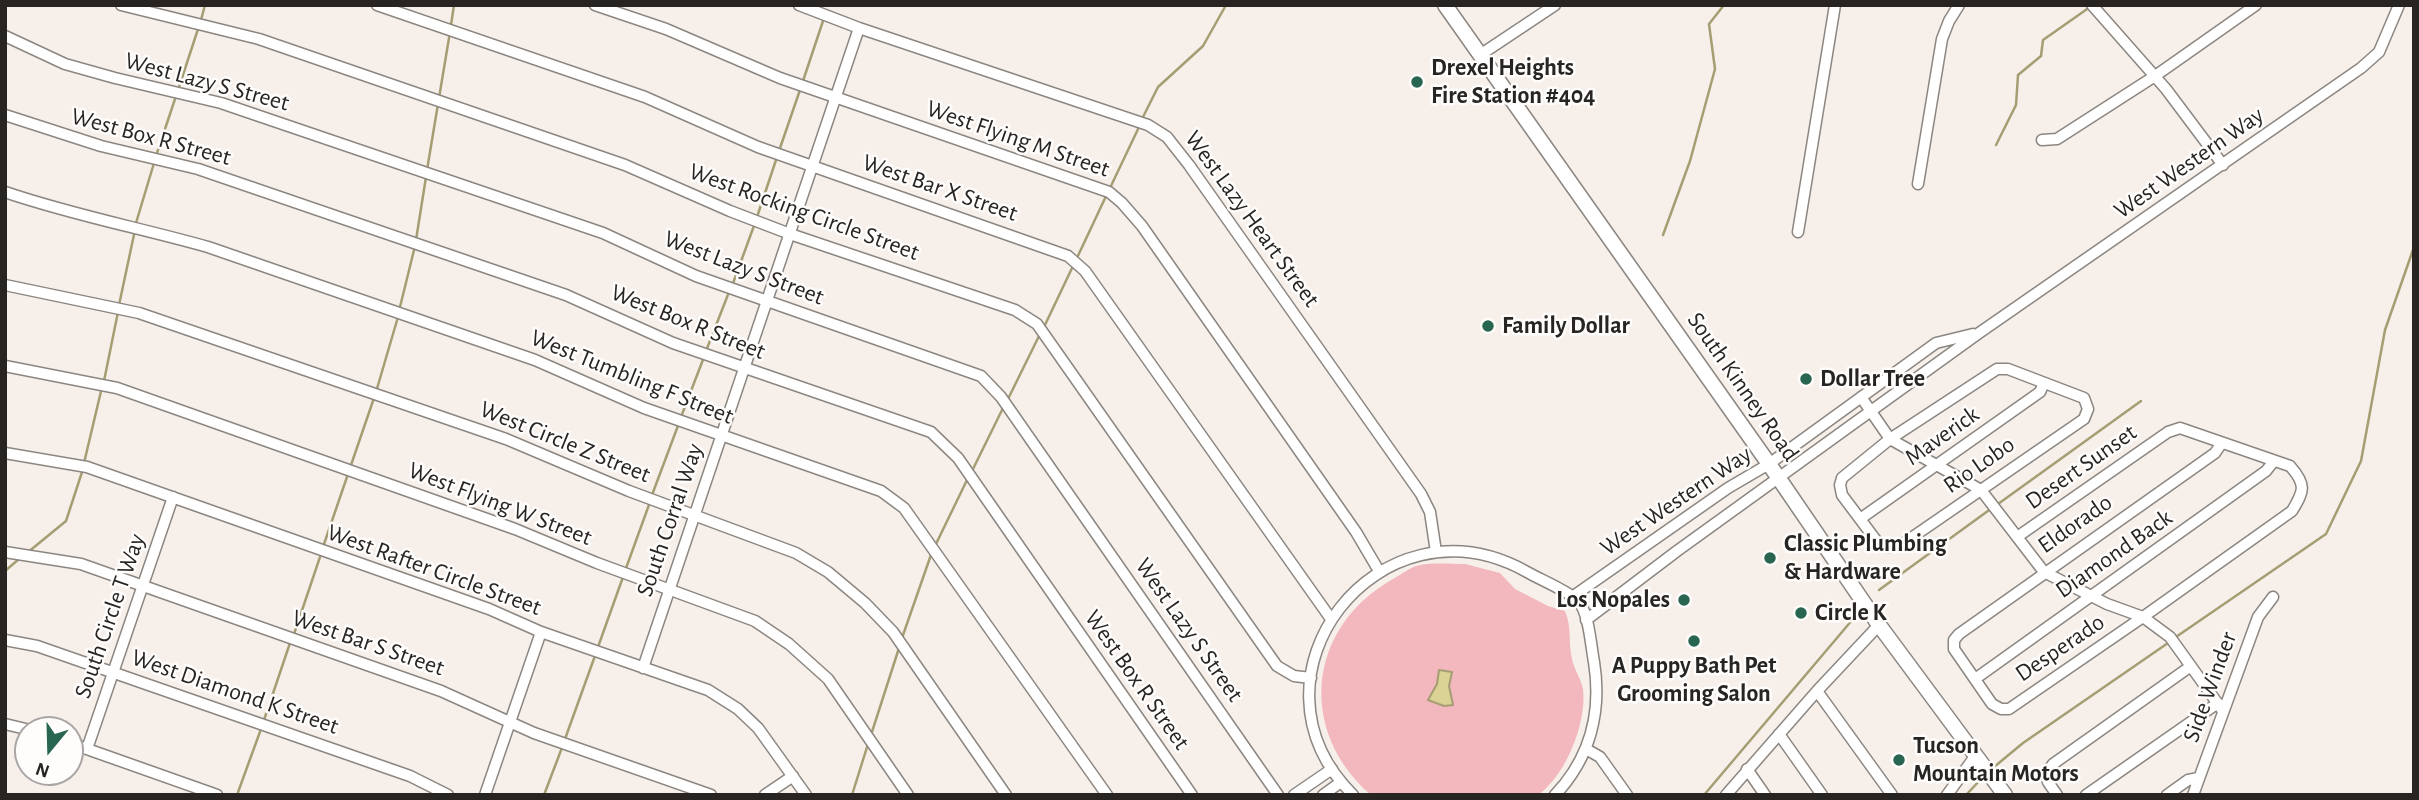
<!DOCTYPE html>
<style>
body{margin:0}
#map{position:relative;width:2419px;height:800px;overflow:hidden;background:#f7efea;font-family:"Alegreya Sans",sans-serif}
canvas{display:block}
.frame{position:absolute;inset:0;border:7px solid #272422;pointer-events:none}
.north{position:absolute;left:14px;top:716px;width:70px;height:70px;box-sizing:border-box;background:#fffdfc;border:2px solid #a9a6a5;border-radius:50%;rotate:199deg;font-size:19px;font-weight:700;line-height:28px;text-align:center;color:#272422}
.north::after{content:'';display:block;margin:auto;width:24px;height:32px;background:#296651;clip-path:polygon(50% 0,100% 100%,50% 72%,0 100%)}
</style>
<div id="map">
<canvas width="2419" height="800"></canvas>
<div class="frame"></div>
<div class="north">N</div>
</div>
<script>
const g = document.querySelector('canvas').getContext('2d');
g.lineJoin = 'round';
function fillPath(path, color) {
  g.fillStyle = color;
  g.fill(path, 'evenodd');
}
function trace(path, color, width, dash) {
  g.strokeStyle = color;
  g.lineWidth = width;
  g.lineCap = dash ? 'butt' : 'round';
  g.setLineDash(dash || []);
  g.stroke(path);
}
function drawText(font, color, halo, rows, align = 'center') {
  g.font = font + ' "Alegreya Sans",sans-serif';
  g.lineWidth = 5;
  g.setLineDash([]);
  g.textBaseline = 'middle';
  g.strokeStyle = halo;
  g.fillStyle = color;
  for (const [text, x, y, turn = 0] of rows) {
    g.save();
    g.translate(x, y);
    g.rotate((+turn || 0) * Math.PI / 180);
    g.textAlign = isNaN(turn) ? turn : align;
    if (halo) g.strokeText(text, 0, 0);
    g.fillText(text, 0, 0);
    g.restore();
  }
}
fillPath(new Path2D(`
 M1465 564 1500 573 1515 589 1548 606 1565 611C1572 627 1568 642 1572 659 1574 669 1581 679 1583 689 1587 723 1566 775 1538 795H1371C1297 731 1307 627 1393 579 1400 575 1408 569 1416 566 1430 562 1450 564 1465 564Z`), '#f3b7be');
const water = new Path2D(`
 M1439 670 1452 672 1449 686 1453 705 1444 706 1428 700 1437 684Z`);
fillPath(water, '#dbd296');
trace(water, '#a59e73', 2);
trace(new Path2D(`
 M201 20 205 5
 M451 25 454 5
 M803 81 824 18
 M178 90 199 26
 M439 98 450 32
 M1141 121 1158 87 1203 46 1226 5
 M1996 145 2016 105 2018 75 2041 56 2043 40 2090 7
 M779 151 801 87
 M156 156 176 96
 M427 170 438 104
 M1110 188 1139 127
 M757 217 777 157
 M136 223 154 163
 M1663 235 1690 161 1715 69 1709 24 1724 5
 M416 240 426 177
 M1076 260 1107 194
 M732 286 755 223
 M119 305 135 230
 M399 311 415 246
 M1044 327 1073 266
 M706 351 729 292
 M104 381 118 312
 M376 392 398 317
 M1008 399 1039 336
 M681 417 704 357
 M84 463 102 387
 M350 468 374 398
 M972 471 1003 408
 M652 495 679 423
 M1998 504 2141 401
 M935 546 967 480
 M323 547 348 474
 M27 553 66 521 83 469
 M5 571 19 559
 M625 571 650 502
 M1879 590 1992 508
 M293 637 321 554
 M902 638 932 552
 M2173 639 2326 534 2361 461 2385 330 2414 247
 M598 647 623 577
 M263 723 290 643
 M871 735 899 648
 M565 739 596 653
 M1994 767 2023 743 2168 643
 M237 795 261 729
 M544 795 563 745
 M852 795 868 744
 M1704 795 1853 619
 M1966 795 1982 778`), '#a59e73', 2.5);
const minor = new Path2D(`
 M121 5 259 39 625 165 730 211 790 234 1015 310 1037 324 1277 666 1294 676 1311 678
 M377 5 645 97 758 147 1068 256 1085 271 1331 619
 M595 5 666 29 780 78 1109 192 1122 203 1142 226 1356 532 1379 571
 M799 5 859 28 1148 125 1167 137 1189 165 1421 494 1430 512 1436 552
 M2092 5 2166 89 2223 165
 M5 36 65 64 115 78 221 103 603 233 696 276 981 376 1001 397 1278 795
 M1480 55 1555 5
 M5 115 101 146 198 169 566 295 673 343 931 432 958 458 1192 795
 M2042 140 2057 139 2155 76 2256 5
 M1918 184 1942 39 1949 21 1959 5
 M5 192C72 215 141 228 208 247L535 360 644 408 881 491 904 508 1107 795
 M1798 232 1835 5
 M5 285 139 313 506 439 629 491 796 553 828 572 865 603 893 632 1006 795
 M5 366 117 388 515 529 597 563 755 621 789 644 828 679 908 795
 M1997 369H2008L2084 398 2088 409 2084 419 1901 545 1888 547 1878 543 1842 495 1840 485 1842 478 1890 439Z
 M1861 397 1890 439 1981 490 2044 572 2107 604 2143 617 2170 637 2223 711
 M5 453 87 467 489 609 541 632 708 690 738 709 758 728 806 795
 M1860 519 2040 392 2044 383
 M2017 537 2168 432 2180 428 2290 466C2307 485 2304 491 2292 511L2143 617 2009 709H2001L1992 704 1954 649V640L1959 634 2215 453 2221 444
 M5 552 81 564 441 691 534 733 711 795
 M1572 597 1728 488 1769 464 1936 343 1973 334
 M1586 620 1677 551 1979 333 2361 68 2379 52 2399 5
 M5 640 37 646 410 776 448 795
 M643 668 859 28
 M1975 679 2266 471 2274 461
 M1817 691 1892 795
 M5 724 30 730
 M1779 734 1822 795
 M70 743 217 795
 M87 749 173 497
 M1586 749 1600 757 1627 795
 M1747 769 1765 795
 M485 795 541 632
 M765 795 793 776
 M1294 795 1332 769
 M1323 795 1341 782
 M1353 795C1234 677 1379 489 1527 572 1539 579 1570 592 1578 601 1589 612 1591 647 1594 662 1602 712 1590 758 1555 795
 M1726 795 1817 691 1879 625
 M1947 795 1976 755
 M2057 795 2048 782 2046 774 2053 764 2191 666
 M2086 795 2218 703
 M2167 795 2188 780 2199 778
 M2193 795 2258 617 2273 597`);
const secondary = new Path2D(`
 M1445 5 1769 464 1879 625 2005 795`);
trace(minor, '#8c8681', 13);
trace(secondary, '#8c8681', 17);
trace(minor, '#fff', 10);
trace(secondary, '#fff', 14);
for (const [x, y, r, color] of [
 [1417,82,7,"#296651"],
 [1488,326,7,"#296651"],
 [1806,379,7,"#296651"],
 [1770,558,7,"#296651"],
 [1684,600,7,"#296651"],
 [1801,613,7,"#296651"],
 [1694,641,7,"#296651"],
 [1899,760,7,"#296651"]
]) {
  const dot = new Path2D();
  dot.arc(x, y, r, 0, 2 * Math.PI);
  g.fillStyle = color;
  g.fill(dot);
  trace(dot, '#fffdfc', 2.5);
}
drawText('bold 24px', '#272422', '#fffdfc', [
 ["Drexel Heights",1431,68],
 ["Fire Station #404",1431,96],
 ["Family Dollar",1502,326],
 ["Dollar Tree",1820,379],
 ["Classic Plumbing",1784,544],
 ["& Hardware",1784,572],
 ["Los Nopales",1670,600,"right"],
 ["Circle K",1815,613],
 ["A Puppy Bath Pet",1694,666,"center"],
 ["Grooming Salon",1694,694,"center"],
 ["Tucson",1913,746],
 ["Mountain Motors",1913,774]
], 'left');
drawText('24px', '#272422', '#fffdfc', [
 ["West Lazy S Street",207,82,15],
 ["West Box R Street",151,137,15],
 ["West Flying M Street",1018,139,19],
 ["West Western Way",2189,163,-35],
 ["West Bar X Street",940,188,19],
 ["West Rocking Circle Street",804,212,20],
 ["West Lazy Heart Street",1252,219,54],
 ["West Lazy S Street",744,268,21],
 ["West Box R Street",688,322,22],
 ["West Tumbling F Street",632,377,22],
 ["South Kinney Road",1743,387,55],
 ["Maverick",1942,436,-35],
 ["West Circle Z Street",565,442,22],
 ["Rio Lobo",1979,465,-35],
 ["Desert Sunset",2081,467,-35],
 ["West Western Way",1676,501,-34],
 ["West Flying W Street",500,504,21],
 ["South Corral Way",670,520,-71],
 ["Eldorado",2075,524,-35],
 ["Diamond Back",2114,554,-35],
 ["West Rafter Circle Street",434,570,20],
 ["South Circle T Way",110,616,-71],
 ["West Lazy S Street",1189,630,55],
 ["West Bar S Street",368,643,19],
 ["Desperado",2060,648,-34],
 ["West Box R Street",1137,680,55],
 ["Side Winder",2210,687,-70],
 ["West Diamond K Street",235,692,19]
]);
</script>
